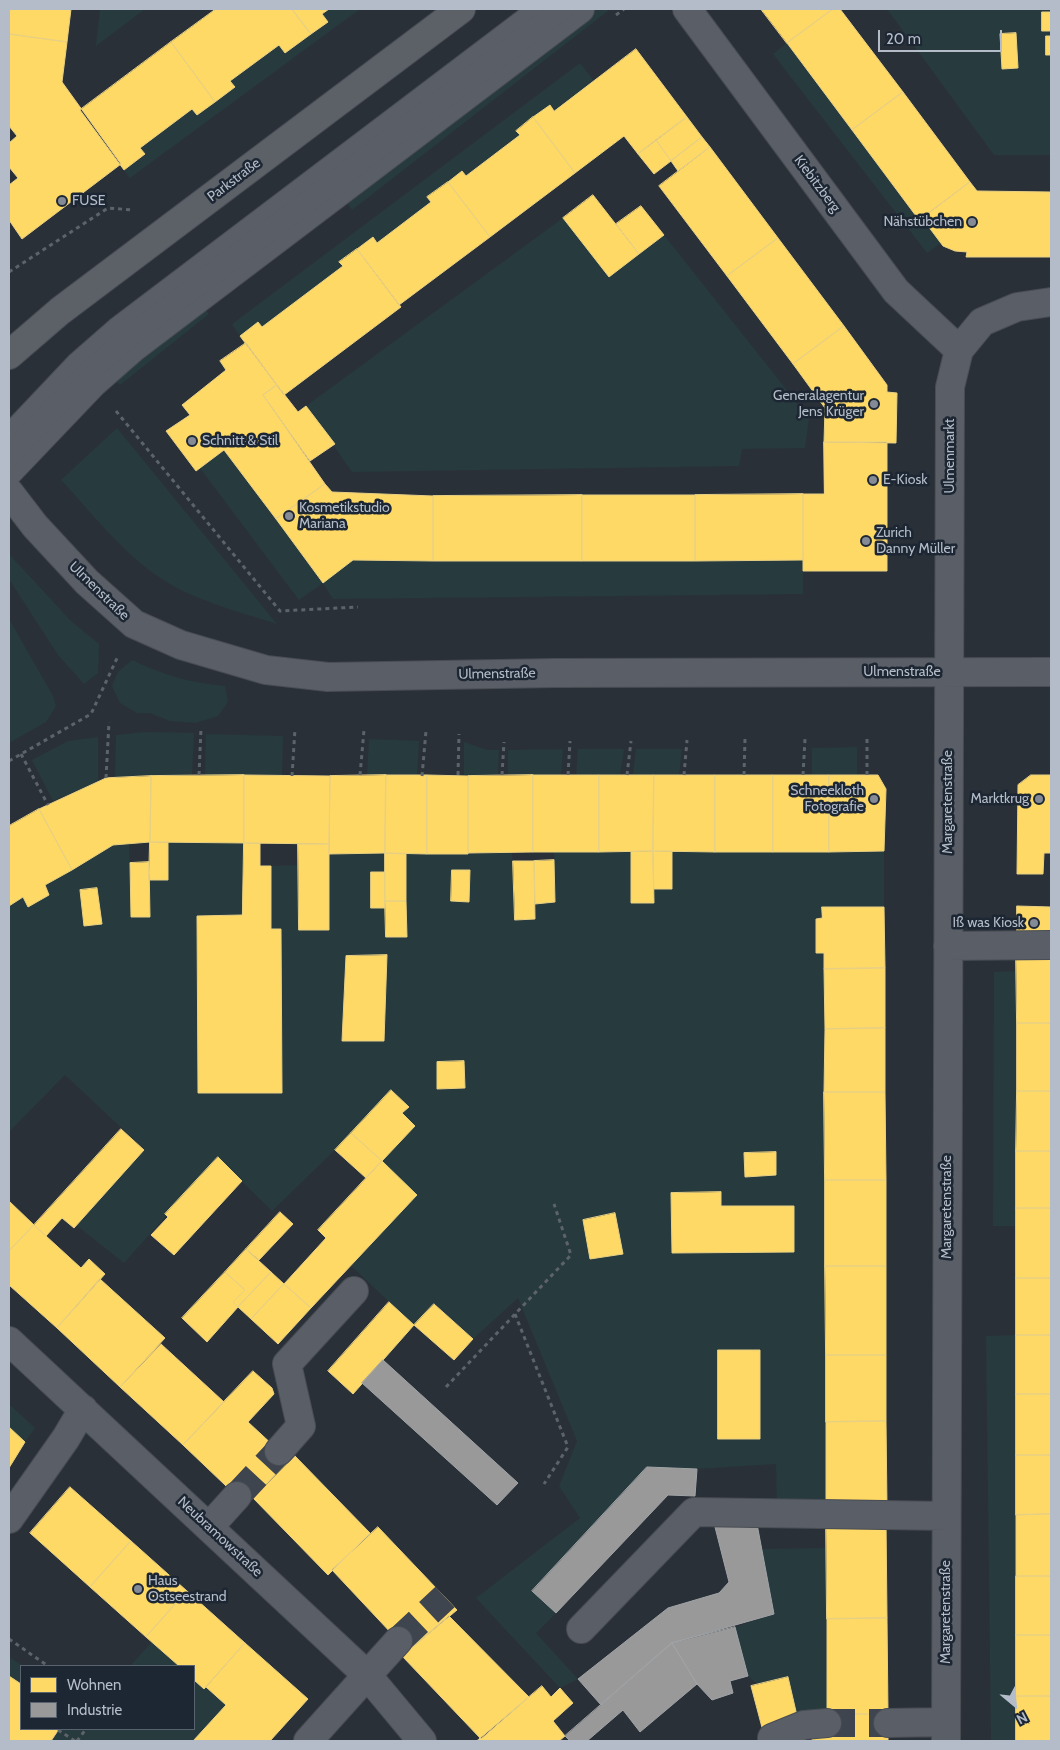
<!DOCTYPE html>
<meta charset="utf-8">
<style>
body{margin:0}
#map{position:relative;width:1060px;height:1750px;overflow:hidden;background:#2a3038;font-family:Cabin,sans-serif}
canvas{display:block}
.frame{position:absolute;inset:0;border:10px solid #b4bcc9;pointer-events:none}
.legend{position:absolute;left:20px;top:1665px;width:175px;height:65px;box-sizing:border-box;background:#1d2633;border:1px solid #59626f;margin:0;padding:6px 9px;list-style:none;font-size:15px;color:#b4bcc9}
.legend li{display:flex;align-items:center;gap:10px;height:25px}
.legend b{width:25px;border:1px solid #59626f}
.north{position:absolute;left:990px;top:1680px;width:50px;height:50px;-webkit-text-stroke:4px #1d2633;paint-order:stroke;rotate:152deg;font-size:14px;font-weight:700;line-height:20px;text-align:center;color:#b4bcc9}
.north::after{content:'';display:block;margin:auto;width:18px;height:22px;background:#b4bcc9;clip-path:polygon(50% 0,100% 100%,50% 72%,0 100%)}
.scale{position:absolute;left:878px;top:30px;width:124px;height:22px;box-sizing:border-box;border:2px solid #b4bcc9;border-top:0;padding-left:6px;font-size:15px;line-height:18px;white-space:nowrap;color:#b4bcc9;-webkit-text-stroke:4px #1d2633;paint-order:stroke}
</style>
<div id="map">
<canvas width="1060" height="1750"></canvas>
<div class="frame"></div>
<ul class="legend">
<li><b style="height:14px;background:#ffd966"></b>Wohnen</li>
<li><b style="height:14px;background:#999"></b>Industrie</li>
</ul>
<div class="north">N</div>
<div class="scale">20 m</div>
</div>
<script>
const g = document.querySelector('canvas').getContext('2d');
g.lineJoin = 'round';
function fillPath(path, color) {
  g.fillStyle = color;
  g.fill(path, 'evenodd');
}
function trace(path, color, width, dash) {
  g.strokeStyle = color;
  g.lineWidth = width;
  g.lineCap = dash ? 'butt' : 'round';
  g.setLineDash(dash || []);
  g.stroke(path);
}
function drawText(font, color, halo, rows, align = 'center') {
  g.font = font + ' Cabin,sans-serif';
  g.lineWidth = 5;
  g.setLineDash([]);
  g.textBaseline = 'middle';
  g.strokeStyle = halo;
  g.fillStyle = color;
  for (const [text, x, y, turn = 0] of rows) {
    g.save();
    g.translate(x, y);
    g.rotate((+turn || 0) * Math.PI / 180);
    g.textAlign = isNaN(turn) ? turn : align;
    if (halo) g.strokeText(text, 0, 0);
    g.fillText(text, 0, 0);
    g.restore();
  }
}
fillPath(new Path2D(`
 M100 9H145L96 46Z
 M329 9H360L130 178 124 170 145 155 140 148 192 109 197 115 234 88 230 81 279 45 285 53Z
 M593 9H606L608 11 352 210 346 201Z
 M887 9H1051V155H994Z
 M787 43 919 220 922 218 941 243 927 253 773 54Z
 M580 63 594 81 554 111 549 105 516 130 520 135 466 176 461 171 428 197 431 202 377 243 372 237 340 262 343 266 262 327 258 322 240 336 232 324Z
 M563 218 609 277 664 235 809 418 805 448 742 449 739 466 352 472 306 406Z
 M204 307 209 314 120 385 114 379Z
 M117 428 277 624C237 611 191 600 156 575 120 550 91 512 61 480Z
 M224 450 323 583 353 560H803V594L333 599 323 583 299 600 200 468Z
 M9 554 71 621 99 644 98 673 84 684 58 655 9 579Z
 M9 619 53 696 56 706 46 722 9 743Z
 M132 660C166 676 188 682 225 686L228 702 218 716 195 723 170 721 150 713H137L120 703 112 686 118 672Z
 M145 732 194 733 192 775 115 777 116 735Z
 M206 734 283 736 282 775 205 776Z
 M98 737V782L53 801 32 760 68 741Z
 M369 739 419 741 417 775H367Z
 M464 742 487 750H499L498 775 464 776Z
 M857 747V775H812V748Z
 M563 749 561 775 508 776V750Z
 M578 749H624L620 775H576Z
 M636 749H682L679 775H633Z
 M168 842 244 843 242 915 197 916 198 1093H282L281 929H271V866L298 865 299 930H328L329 854 512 852 516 920 535 919V904L555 902 554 852H631V903H654V889L672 851H884V907H823L822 918 816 919 824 953 826 1503 777 1504 776 1464 697 1469 647 1467 532 1590 556 1613 536 1633 578 1679 560 1688 476 1598 580 1518 559 1486 577 1441 518 1298 473 1339 434 1304 414 1325 351 1266 417 1195 382 1161 415 1126 402 1113 408 1106 391 1090 335 1150 272 1211 218 1158 124 1263 76 1225 144 1149 65 1075 9 1132V906L23 897 29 906 49 895 45 885 113 845 129 844 131 917H150L149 880ZM721 1192V1206H794V1251L672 1253 671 1193Z
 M1016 971 1017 1226H993L994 972Z
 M1016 1335V1741H991L986 1336Z
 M9 1404 35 1428 25 1442 9 1427Z
 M826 1548 827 1714 814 1710 798 1720 787 1677 757 1684 748 1676 735 1627 774 1614 762 1549Z
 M152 1642 179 1666H130Z
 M9 1657 23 1666 21 1729H194V1680L204 1689 206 1687 226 1705 193 1741H9Z`), '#273a3e');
const homes = new Path2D(`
 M9 9H71L67 42 9 34Z
 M216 9H292L311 34 285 53 279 45 230 81 235 87 215 102 171 42Z
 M292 9H329L322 14 328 22 311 34Z
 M761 9H833L787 43Z
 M833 9H840L903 92 852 130 787 43Z
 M1042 12H1051V31H1042Z
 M1016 33 1018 68 1002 69 1000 34Z
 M9 34 67 42 62 82 121 164 22 239 9 220V185L18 178 9 167V143L17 136 9 126Z
 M1046 36H1051V55H1046Z
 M171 42 215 102 197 115 192 109 140 148 145 154 124 170 80 110Z
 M636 49 687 117 638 154 624 136 575 173 533 117 550 105 554 111Z
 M903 92 970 182 919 220 852 130Z
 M533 117 575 173 490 237 448 182 462 171 466 176 520 135 516 131Z
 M687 117 702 137 671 161 656 140Z
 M702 137 710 147 678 171 671 161Z
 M656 140 671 161 654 174 638 154Z
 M710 147 778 238 727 276 659 186Z
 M448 182 490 237 399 305 357 249 373 237 377 243 431 202 427 197Z
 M970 182 977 191 1051 192V257H966L967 252 955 251 943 246 922 218Z
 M593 195 639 254 609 277 563 218Z
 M641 206 664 235 639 254 616 224Z
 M778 238 844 326 793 364 727 276Z
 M357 249 401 307 284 395 240 336 258 322 262 327 343 266 339 262Z
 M844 326 887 385V392L897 393 896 443 824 442 825 408 793 364Z
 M246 343 277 385 263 395 325 484 276 519 224 450 196 471 166 431 190 415 182 405 226 370 220 361Z
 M277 385 298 412 306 406 335 444 310 461 263 395Z
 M824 442H887V571H803V494H824Z
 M325 484 332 492 433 496V561L353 560 323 583 276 519Z
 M803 494V560L695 561V495Z
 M582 495H695V561H582Z
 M582 495V561H433V496Z
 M244 775 330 776 329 844 244 843Z
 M244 775V843L150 842 151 776Z
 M386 775H427V854L385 853Z
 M386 775 385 853 329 854 330 776Z
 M427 775 468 776V854H427Z
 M533 775V852L468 853V776Z
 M533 775H599V852H533Z
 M599 775H654L653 851 599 852Z
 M654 775H715V852L653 851Z
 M715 775H773V852H715Z
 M773 775H829V852H773Z
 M829 775H878L886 789 884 851 829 852Z
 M1031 775H1051V853H1044L1043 874H1017L1018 785Z
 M151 776 150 842 113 845 72 870 39 809 106 778Z
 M39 809 72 870 45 885 49 895 28 907 23 897 9 906V826Z
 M150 842H168V880H149Z
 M244 843H260V866H271V929H281L282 1093H198L197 916 242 915Z
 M298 844H329V930H299Z
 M653 851 654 903H631V852Z
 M653 851H672V889H654Z
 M385 853 406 854V901H385Z
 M554 860 555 902 535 904 534 861Z
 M513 861H534L535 919 515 920Z
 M149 862 150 917H131L130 863Z
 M452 870H470L469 902 451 901Z
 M371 872H385V908H371Z
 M97 888 102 924 84 926 80 890Z
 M385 901H406L407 937H386Z
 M1017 906 1051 907V940H1017Z
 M822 907H884L885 968 824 969V953H816V919L822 918Z
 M387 955 384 1041H342L346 956Z
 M1016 956H1051V1023H1017Z
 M885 968V1028L825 1029 824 969Z
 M1017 1023H1051V1091H1017Z
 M885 1028V1092H824L825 1029Z
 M464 1061 465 1088 437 1089V1062Z
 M391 1090 409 1107 402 1113 415 1126 382 1161 351 1133Z
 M1017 1091H1051V1151H1016Z
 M824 1092H885L886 1180H825Z
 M121 1129 144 1150 74 1228 62 1218 46 1236 34 1225Z
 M351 1133 382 1161 366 1178 335 1150Z
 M1016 1151H1051V1208H1016Z
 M776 1152V1175L745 1177 744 1153Z
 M218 1157 242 1181 174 1255 151 1235 168 1217 165 1214Z
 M382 1161 417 1195 311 1308 284 1284 326 1238 318 1230Z
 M825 1180H886V1266H825Z
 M721 1192V1206H794V1252L672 1253 671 1193Z
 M9 1201 34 1225 9 1251Z
 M1016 1208H1051V1278H1016Z
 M280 1212 293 1224 259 1260 246 1249Z
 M615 1213 623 1254 590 1259 583 1220Z
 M34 1225 81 1268 89 1259 105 1274 57 1328 9 1285V1251Z
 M246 1249 271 1272 238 1307 233 1302 245 1290 225 1272Z
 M825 1266H886V1355H826Z
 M225 1272 245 1290 233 1302 238 1307 207 1342 182 1318Z
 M271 1272 284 1284 251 1319 238 1307Z
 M1016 1278H1051V1335H1016Z
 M100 1279 165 1338 120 1387 57 1328Z
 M284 1284 311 1308 278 1344 251 1319Z
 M389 1302 414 1325 353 1394 328 1371Z
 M434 1304 473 1339 454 1360 414 1325Z
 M1016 1335H1051V1394H1016Z
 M161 1344 224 1402 183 1445 120 1387Z
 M718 1350H760V1439H718Z
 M826 1355H886V1421L826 1422Z
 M253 1371 272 1388 274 1394 248 1422 289 1460 246 1505 183 1445Z
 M1016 1394H1051V1455H1016Z
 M886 1421 887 1508 826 1503V1422Z
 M9 1427 25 1442 9 1468Z
 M1016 1455H1051V1514L1016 1515Z
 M295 1456 370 1533 328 1575 253 1498Z
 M70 1487 131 1541 90 1587 30 1533Z
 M1051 1514V1576H1016V1515Z
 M826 1521H886L887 1618 827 1619Z
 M378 1527 457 1610 408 1651 332 1570Z
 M131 1541 187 1591 146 1637 90 1587Z
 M1016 1576H1051V1635H1016Z
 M187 1591 245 1643 204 1689 194 1680V1666H179L146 1637Z
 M449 1616 529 1697 481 1739 402 1656Z
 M887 1618 888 1714H827V1619Z
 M1016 1635H1051V1696H1016Z
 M245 1643 308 1699 270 1741H193L226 1705 206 1687Z
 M9 1676 21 1684V1729H59L51 1741H9Z
 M788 1677 798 1720 764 1735 751 1686Z
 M542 1686 551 1697 560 1688 573 1703 553 1721 565 1736 559 1741H477Z
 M1016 1696H1051V1741H1016Z
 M827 1714H888V1741H812V1735Z`);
fillPath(homes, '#ffd966');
trace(homes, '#e8d084', 1);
const industry = new Path2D(`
 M383 1360 518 1483 497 1505 362 1383Z
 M647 1467 697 1469 695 1496 668 1495 556 1613 532 1591Z
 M757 1524 774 1614 672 1643 601 1705 578 1679 668 1608 719 1593 729 1582 715 1527Z
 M735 1627 748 1676 730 1681 733 1693 712 1700 697 1684 672 1643Z
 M672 1643 697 1684 640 1732 623 1710 587 1741H570L565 1736Z`);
fillPath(industry, '#999');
trace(industry, '#a1a4a7', 1);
trace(new Path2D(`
 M237 1496 279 1451
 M398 1641 445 1597
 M827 1723H888`), '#3f454e', 28, [28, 14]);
const minor = new Path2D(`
 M687 9 896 291 959 350
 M9 440 79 366 119 331 544 9
 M9 471 93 383 134 347 580 9
 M9 492 35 526 87 582 134 624 181 645 266 670 328 677 554 673 1051 672
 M948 946 1051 945
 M9 1341 367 1675 422 1741
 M279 1451 301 1426 287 1364 354 1291
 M9 1519 66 1438 83 1409
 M209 1527 237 1496
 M581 1629 694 1512 946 1516
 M888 1723 946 1722
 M772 1738 804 1725 827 1723
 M308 1741 398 1641
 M946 1741 950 387 959 350 982 322 1017 307 1051 302`);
const major = new Path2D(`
 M9 355 60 311 461 9`);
trace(minor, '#484c53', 30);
trace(major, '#484c55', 30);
trace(new Path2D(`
 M616 15 624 9
 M9 272 108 208 133 210
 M116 411 280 611 358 607
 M21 754 48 805
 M9 761 91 714 118 656
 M199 775 201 728
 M360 775 364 730
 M458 775 459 734
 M502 775 504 742
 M568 775 570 741
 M627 775 631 741
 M684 775 687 740
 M744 775 745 739
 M803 775 805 739
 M867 775V738
 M292 776 295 729
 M422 776 426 731
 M106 778 109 722
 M515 1314 568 1447 544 1484
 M446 1387 571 1255 554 1204
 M9 1639 48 1666
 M58 1730 75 1741
 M77 1741 86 1729`), '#5d636a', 3, [4, 4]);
trace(minor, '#5a5e66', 28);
trace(major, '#5c6168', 28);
trace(new Path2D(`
 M9 440 79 366 119 331 544 9
 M9 471 93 383 134 347 580 9`), '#595d64', 1);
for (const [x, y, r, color] of [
 [62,201,5,"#848b96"],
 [972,222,5,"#848b96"],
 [874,404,5,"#848b96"],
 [192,441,5,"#848b96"],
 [873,480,5,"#848b96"],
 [289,516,5,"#848b96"],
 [866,541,5,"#848b96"],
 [874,799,5,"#848b96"],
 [1039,799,5,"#848b96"],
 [1034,923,5,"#848b96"],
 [138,1589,5,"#848b96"]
]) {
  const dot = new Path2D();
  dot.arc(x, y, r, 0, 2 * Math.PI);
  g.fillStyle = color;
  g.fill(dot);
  trace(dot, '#1d2633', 2);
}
drawText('14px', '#b4bcc9', '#1d2633', [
 ["Parkstraße",234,180,-37],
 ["Kiebitzberg",817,184,53],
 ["Ulmenmarkt",950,456,-90],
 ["Ulmenstraße",99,591,44],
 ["Ulmenstraße",902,672],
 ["Ulmenstraße",497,674,-1],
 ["Margaretenstraße",948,802,-90],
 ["Margaretenstraße",947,1207,-90],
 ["Neubramowstraße",220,1537,43],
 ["Margaretenstraße",946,1612,-90]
]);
drawText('14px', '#b4bcc9', '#1d2633', [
 ["FUSE",72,201],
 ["Nähstübchen",962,222,"right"],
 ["Generalagentur",864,396,"right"],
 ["Jens Krüger",864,412,"right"],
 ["Schnitt & Stil",202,441],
 ["E-Kiosk",883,480],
 ["Kosmetikstudio",299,508],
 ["Mariana",299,524],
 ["Zurich",876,533],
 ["Danny Müller",876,549],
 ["Schneekloth",864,791,"right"],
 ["Fotografie",864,807,"right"],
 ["Marktkrug",1029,799,"right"],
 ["Iß was Kiosk",1024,923,"right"],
 ["Haus",148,1581],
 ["Ostseestrand",148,1597]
], 'left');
</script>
